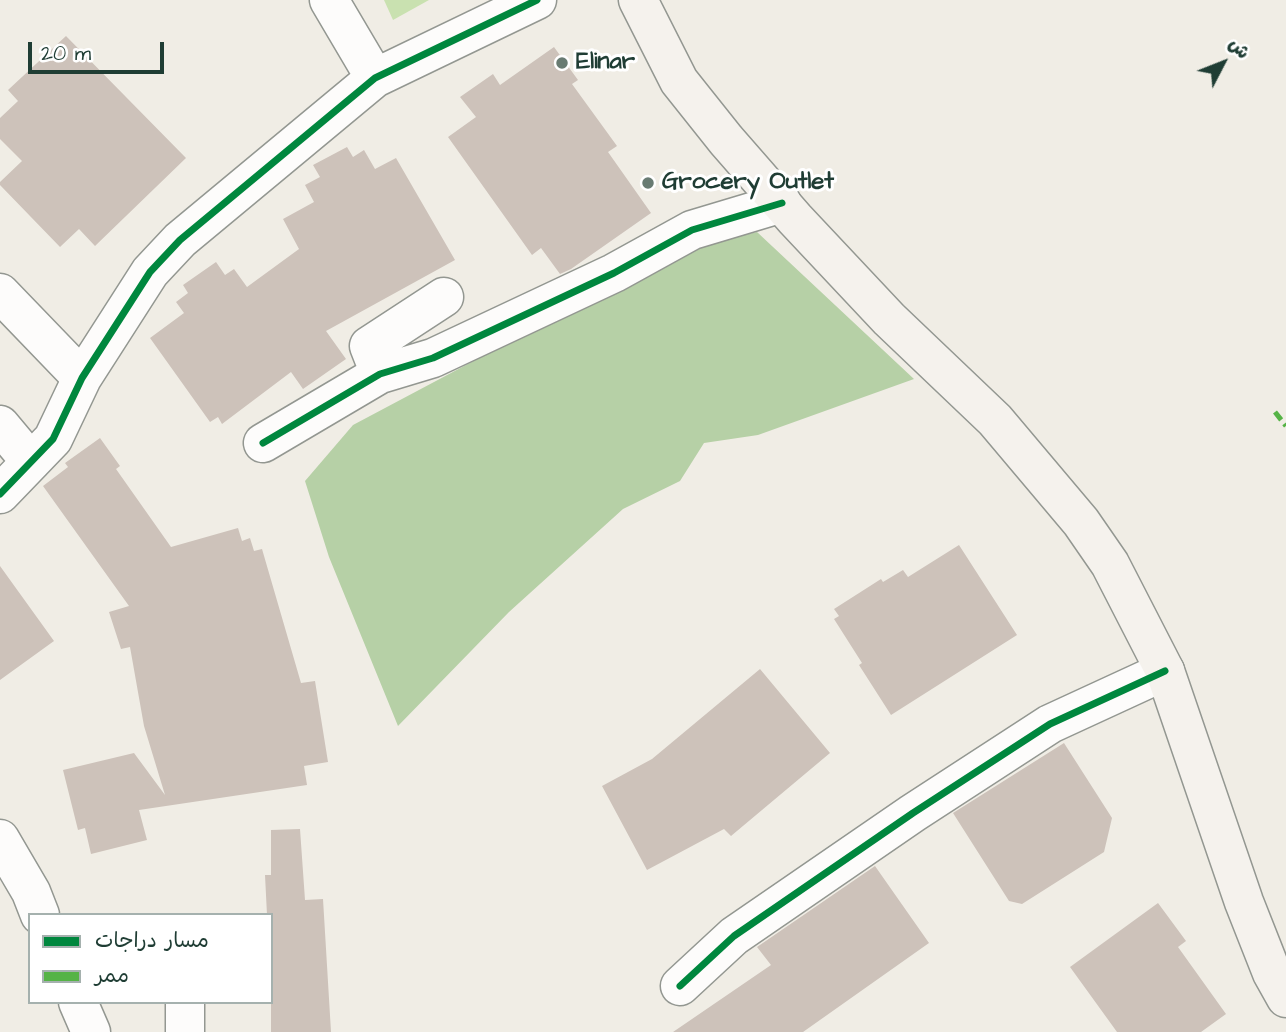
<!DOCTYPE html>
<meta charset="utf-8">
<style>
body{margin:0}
#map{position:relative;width:1286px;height:1032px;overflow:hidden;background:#f0ede5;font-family:"Architects Daughter","Playpen Sans Arabic",sans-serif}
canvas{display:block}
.legend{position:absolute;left:28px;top:913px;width:245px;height:91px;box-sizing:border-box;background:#fff;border:2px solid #a5b1ae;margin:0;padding:9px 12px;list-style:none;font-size:21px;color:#1f3d34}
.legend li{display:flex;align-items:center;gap:14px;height:35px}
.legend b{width:35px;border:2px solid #a5b1ae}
.north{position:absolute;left:1188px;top:28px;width:70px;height:70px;-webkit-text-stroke:5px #fff;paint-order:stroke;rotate:48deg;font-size:19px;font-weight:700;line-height:28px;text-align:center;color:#1f3d34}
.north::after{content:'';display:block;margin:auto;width:24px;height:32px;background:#1f3d34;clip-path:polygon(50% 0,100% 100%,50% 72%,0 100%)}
.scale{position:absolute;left:28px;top:42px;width:136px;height:32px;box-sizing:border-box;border:4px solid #1f3d34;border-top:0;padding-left:9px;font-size:21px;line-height:24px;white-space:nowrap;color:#1f3d34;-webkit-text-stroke:5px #fff;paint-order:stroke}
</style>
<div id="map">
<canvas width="1286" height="1032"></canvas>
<ul class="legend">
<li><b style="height:9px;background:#00873e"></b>مسار دراجات</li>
<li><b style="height:9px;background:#55b346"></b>ممر</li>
</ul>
<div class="north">ش</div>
<div class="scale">20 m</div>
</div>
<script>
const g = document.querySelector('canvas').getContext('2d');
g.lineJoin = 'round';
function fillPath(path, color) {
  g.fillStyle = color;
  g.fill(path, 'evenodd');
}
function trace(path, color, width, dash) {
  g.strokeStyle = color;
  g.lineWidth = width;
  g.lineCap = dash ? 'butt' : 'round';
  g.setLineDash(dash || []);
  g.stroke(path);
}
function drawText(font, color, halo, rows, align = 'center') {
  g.font = font + ' "Architects Daughter",sans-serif';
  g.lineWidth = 6;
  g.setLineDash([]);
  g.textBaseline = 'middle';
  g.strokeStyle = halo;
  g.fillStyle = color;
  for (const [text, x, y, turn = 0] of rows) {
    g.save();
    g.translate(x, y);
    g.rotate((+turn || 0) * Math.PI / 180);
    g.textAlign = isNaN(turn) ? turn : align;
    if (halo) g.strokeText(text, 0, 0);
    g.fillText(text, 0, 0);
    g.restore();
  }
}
fillPath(new Path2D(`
 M384 0H429L393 20Z`), '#c9e1b0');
fillPath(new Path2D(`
 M757 232 914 379 758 435 704 443 680 481 623 509 509 612 398 726 329 557 305 481 353 425 483 356 711 243Z`), '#b6d0a6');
fillPath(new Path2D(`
 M66 36 186 158 95 246 79 229 60 247 0 185V182L22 161 0 139V118L18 101 8 90Z
 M554 47 578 80 572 84 617 146 608 152 651 213 571 269 560 274 541 248 532 255 448 137 476 117 460 97 493 74 500 85Z
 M347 147 353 157 364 150 375 169 396 158 455 260 326 331 346 359 303 389 291 372 222 424 218 417 210 422 150 338 184 313 176 302 188 293 183 285 216 262 225 275 234 269 247 287 299 249 283 219 314 202 305 185 320 177 313 165Z
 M100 438 120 466 116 469 171 547 238 528 242 541 250 538 254 551 262 549 301 683 315 681 328 762 304 766 307 785 139 810 147 840 91 854 85 828 78 830 63 770 134 753 165 795 144 726 130 647 121 649 109 612 129 606 43 486 68 467 65 463Z
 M959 545 1017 635 891 715 859 665 862 663 834 619 839 616 834 609 881 579 883 582 903 570 908 577Z
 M0 566 54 641 0 680Z
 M760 669 830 753 731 836 724 829 647 870 602 786 652 759Z
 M1064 743 1112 818 1104 852 1022 904 1009 901 953 813Z
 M300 829 305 900 323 899 331 1032H271V915H267L265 875H271V830Z
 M875 866 929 943 803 1032H673L771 965 757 947Z
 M1158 903 1186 941 1178 947 1226 1014 1201 1032H1117L1070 967Z`), '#cdc2ba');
const minor = new Path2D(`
 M329 0 375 78
 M0 293 82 378
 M380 374 369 346 444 297
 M0 425 31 462
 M263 443 380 374 433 358 614 273 692 230 782 203
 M0 494 53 439 82 378 150 272 180 240 375 78 537 0
 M0 839 31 892 40 915
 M680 986 734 936 913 813 1050 724 1165 671
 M78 1002 91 1032
 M185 1002V1032`);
const secondary = new Path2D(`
 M638 0 679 81 726 140 795 219 889 319 995 420 1081 522 1110 564 1165 671 1244 902 1272 973 1286 998`);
trace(minor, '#939791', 41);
trace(secondary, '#939791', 41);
trace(minor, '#fdfcfb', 38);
trace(secondary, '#f5f2ed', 38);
trace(new Path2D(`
 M1275 412 1286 426`), '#55b346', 5, [10, 5]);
trace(new Path2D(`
 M263 443 380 374 433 358 614 273 692 230 782 203
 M0 494 53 439 82 378 150 272 180 240 375 78 537 0
 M680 986 734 936 913 813 1050 724 1165 671`), '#00873e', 7);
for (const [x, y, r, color] of [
 [562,63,7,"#687b72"],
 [648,183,7,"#687b72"]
]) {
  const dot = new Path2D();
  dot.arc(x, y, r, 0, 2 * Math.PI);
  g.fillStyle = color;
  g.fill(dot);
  trace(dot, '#fff', 2.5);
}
drawText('bold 24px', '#1f3d34', '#fff', [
 ["Elinar",576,63],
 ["Grocery Outlet",662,183]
], 'left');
</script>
